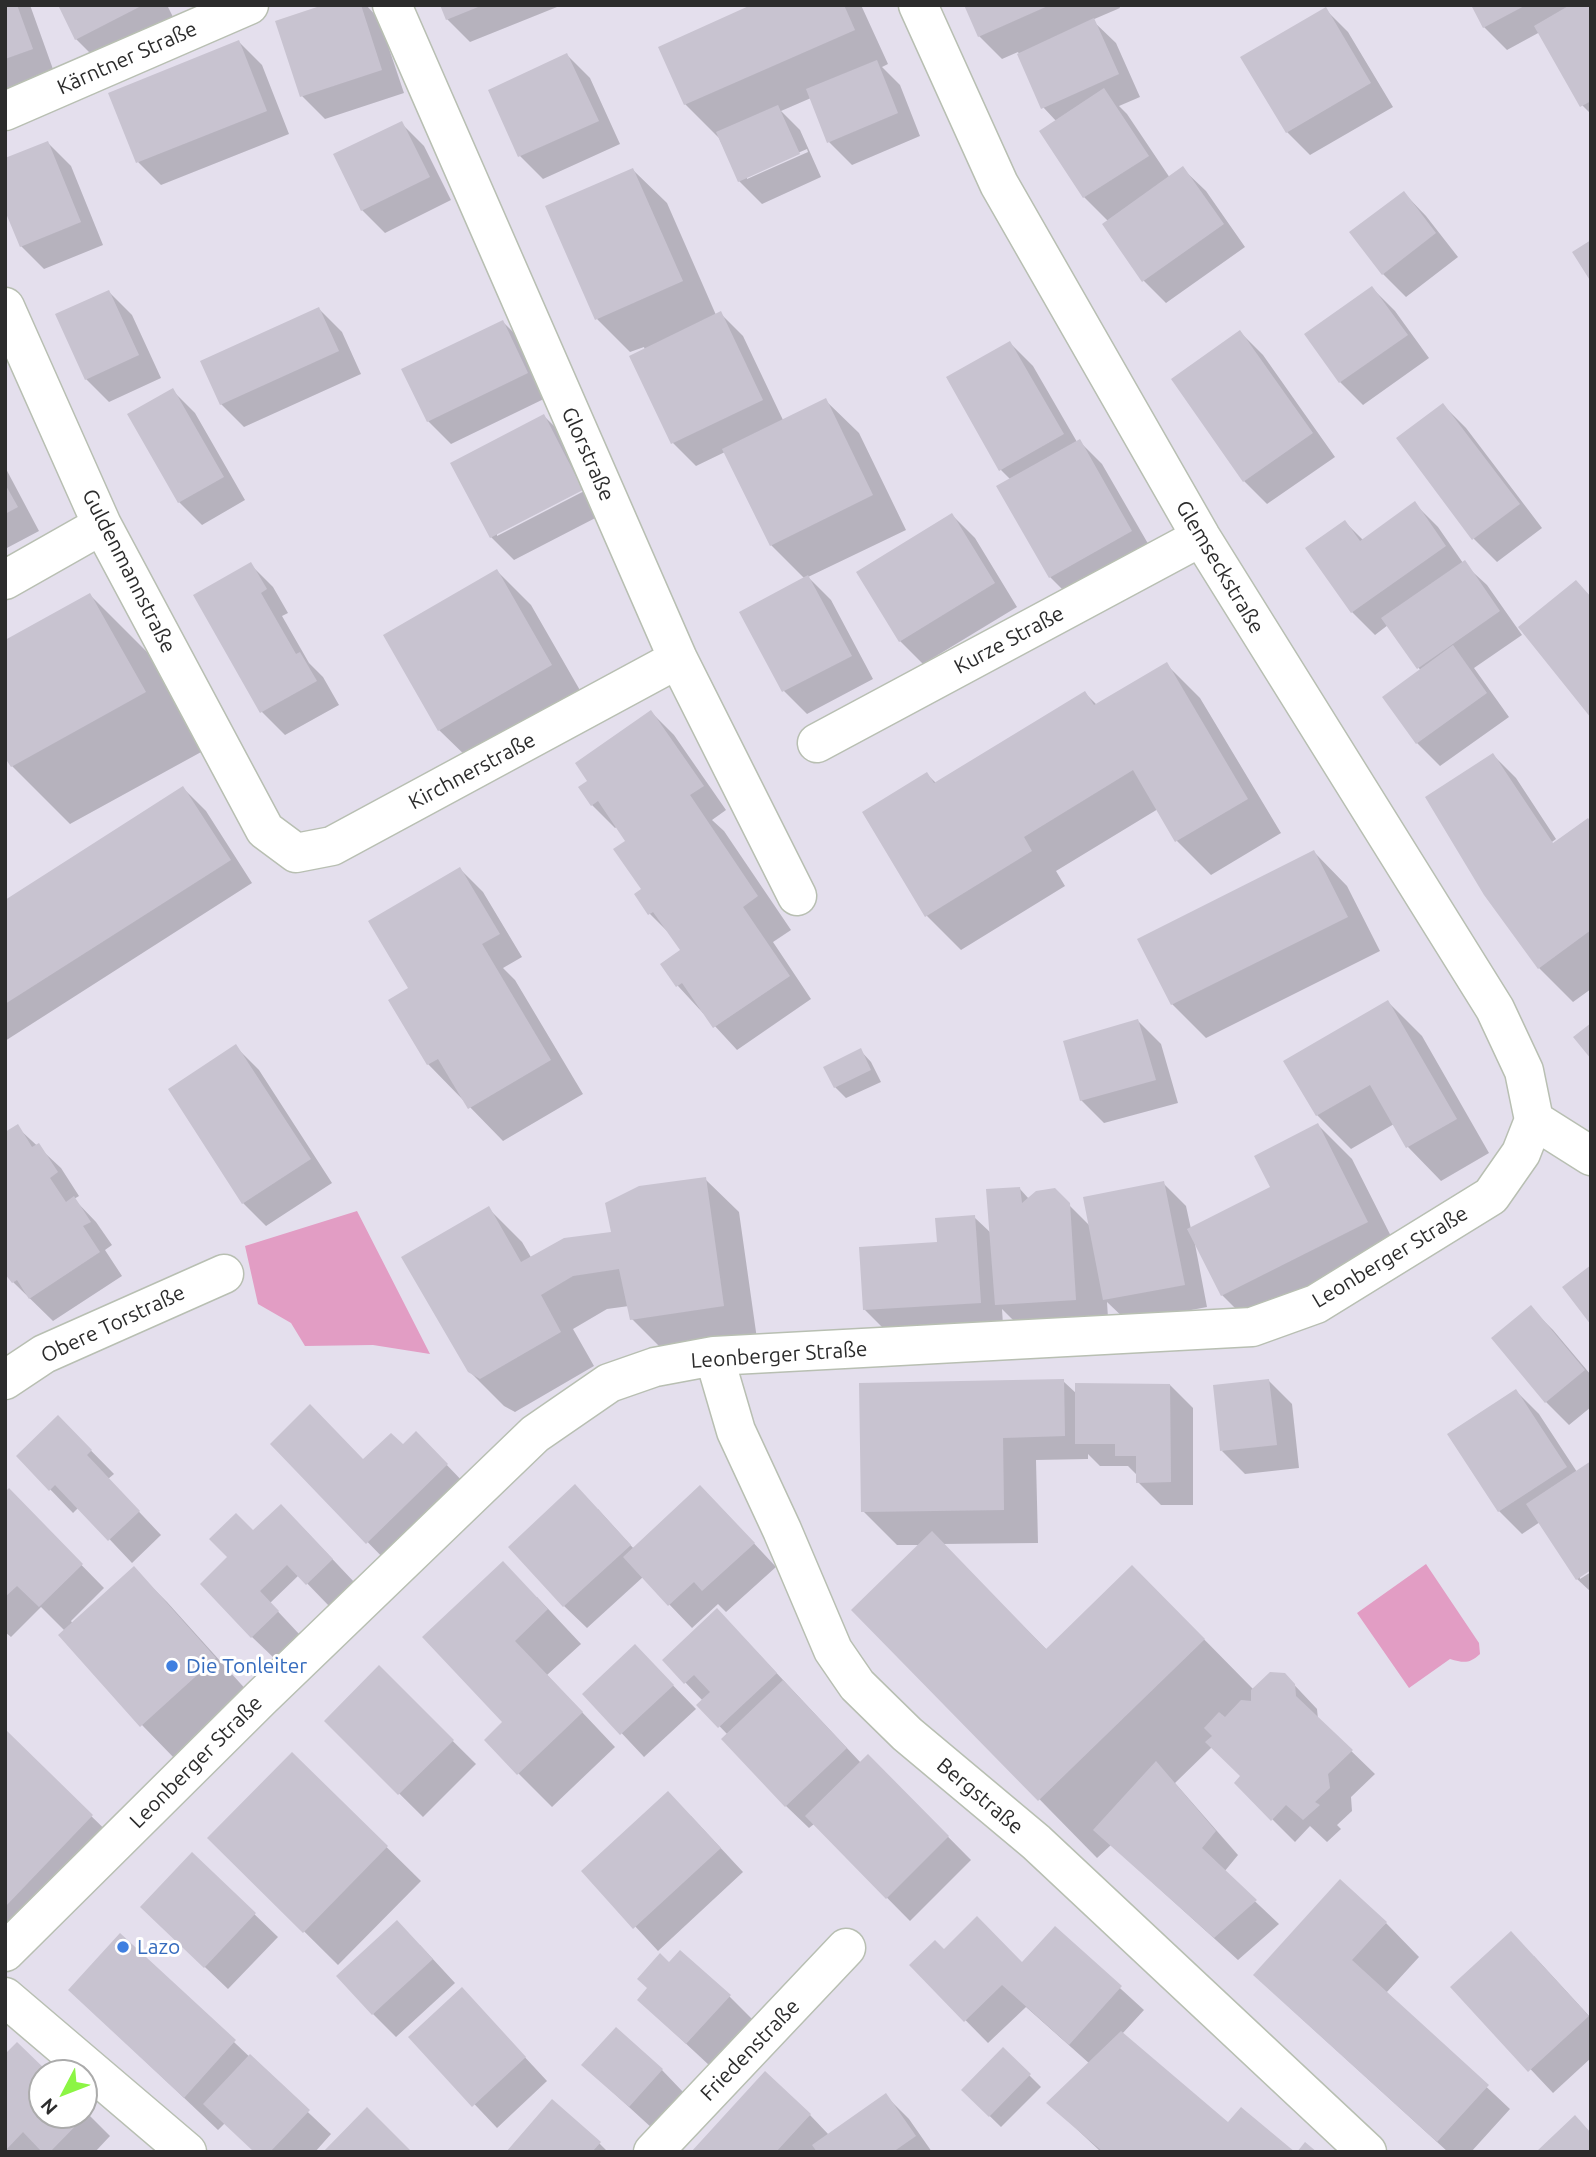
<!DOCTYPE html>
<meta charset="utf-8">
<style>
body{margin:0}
#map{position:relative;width:1596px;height:2157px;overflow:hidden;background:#e4dfed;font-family:Ubuntu,sans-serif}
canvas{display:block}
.frame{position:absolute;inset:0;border:7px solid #2c2c2c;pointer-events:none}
.north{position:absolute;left:28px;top:2059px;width:70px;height:70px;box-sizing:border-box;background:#fff;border:2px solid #ababab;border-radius:50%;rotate:228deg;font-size:19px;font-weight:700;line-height:28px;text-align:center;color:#2c2c2c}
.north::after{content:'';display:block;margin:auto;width:24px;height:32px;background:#8cf544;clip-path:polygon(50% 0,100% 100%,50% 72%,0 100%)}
</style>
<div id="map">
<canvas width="1596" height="2157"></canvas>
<div class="frame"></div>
<div class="north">N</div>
</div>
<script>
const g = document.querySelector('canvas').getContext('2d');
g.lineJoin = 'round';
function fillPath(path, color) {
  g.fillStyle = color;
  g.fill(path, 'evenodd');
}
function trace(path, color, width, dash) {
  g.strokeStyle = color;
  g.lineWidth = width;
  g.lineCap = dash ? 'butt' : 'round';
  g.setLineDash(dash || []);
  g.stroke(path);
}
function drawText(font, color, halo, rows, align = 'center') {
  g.font = font + ' Ubuntu,sans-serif';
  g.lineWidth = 6;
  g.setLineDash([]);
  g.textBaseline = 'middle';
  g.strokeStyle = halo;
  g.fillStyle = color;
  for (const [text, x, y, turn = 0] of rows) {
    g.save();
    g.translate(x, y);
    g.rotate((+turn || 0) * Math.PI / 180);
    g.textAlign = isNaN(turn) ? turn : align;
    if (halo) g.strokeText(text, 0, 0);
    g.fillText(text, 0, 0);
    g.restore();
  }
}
fillPath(new Path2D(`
 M357 1211 430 1354 373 1345 305 1346 291 1323 258 1304 245 1246Z
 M1426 1564 1479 1643 1480 1654C1469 1664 1464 1663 1450 1659L1409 1688 1357 1613Z`), '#e29dc4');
fillPath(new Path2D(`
 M5 5H30L54 72 5 90Z
 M59 5H167L176 23 99 62 76 39Z
 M328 5H366L379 19 404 93 325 119 302 96Z
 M441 5H562L470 42 447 19Z
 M755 5H861L888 64 882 67 900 85 920 136 852 165 829 142 811 98 781 111 800 130 821 177 762 204 739 181 719 138 685 104 660 48ZM807 149 808 152 747 179V175Z
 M966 5H1119L1120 8 1092 20 1116 43 1140 97 1119 106 1127 114 1170 178 1183 169 1206 191 1245 247 1166 303 1144 281 1108 221 1084 197 1042 132 1057 122 1043 107 1018 52 1002 59 979 36Z
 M1473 5H1591V114L1582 105 1540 32 1507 50 1484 27Z
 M1325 9 1348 32 1393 107 1310 155 1287 132Z
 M239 42 262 65 289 134 161 185 138 162Z
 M567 55 590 78 620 144 543 179 520 156 490 91Z
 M401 123 424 146 451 200 385 233 362 210Z
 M48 143 71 166 103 245 44 269 21 246Z
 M633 170 667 203 716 315 720 313 743 336 783 420 825 400 859 433 906 530 808 577 831 600 873 679 807 714 784 691 742 613 805 579 771 545 725 452 696 466 673 443 644 347 630 352 597 319Z
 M1404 193 1426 216 1458 257 1406 297 1383 274Z
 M1372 288 1395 311 1429 358 1363 405 1340 382 1307 334Z
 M109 292 132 315 161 378 109 402 86 379Z
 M319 309 342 332 361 374 244 427 221 404Z
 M503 322 526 345 550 396 451 444 428 421Z
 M1240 332 1263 355 1335 457 1267 504 1244 481 1173 380Z
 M1010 343 1033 366 1077 442 1079 441 1102 464 1154 554 1073 600 1050 577 999 487 1011 480 1001 470Z
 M172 390 195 413 245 500 202 525 179 502Z
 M1443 405 1466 428 1542 528 1497 562 1474 539Z
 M544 416 567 439 590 484 497 532V536L592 487 605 513 514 560 491 537Z
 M5 467 39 531 5 549Z
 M1415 504 1438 527 1463 563 1487 585 1522 635 1474 668 1509 717 1440 766 1417 743 1421 671 1388 625 1375 635 1352 612 1345 522 1363 540Z
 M952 515 975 538 1017 607 923 664 900 641Z
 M250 564 273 587 288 613 282 616 309 663 323 677 339 705 285 735 262 712Z
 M497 571 531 605 585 699 473 763 439 730Z
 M90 595 148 653 203 751 70 824 12 766Z
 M1166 664 1200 698 1281 833 1211 875 1177 841 1158 809 1056 871 1065 886 961 950 927 916 865 813 927 774 937 784 1085 693 1097 705Z
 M651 712 674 735 726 810 712 820 724 831 791 930 773 942 811 999 737 1050 678 986 662 964 682 950 673 937 650 914 627 841 618 826 615 828 592 805 589 781Z
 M1493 755 1516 778 1556 839 1488 889 1591 823V989L1573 1002 1539 968 1485 894Z
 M183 788 206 811 252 883 5 1041V902Z
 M1314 852 1347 886 1380 951 1206 1038 1172 1004 1139 940Z
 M460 869 483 892 522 957 503 968 515 980 583 1094 503 1141 428 1064 411 988Z
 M1388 1002 1422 1036 1489 1153 1441 1181 1408 1147 1394 1124 1351 1149 1317 1115Z
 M1138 1021 1161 1044 1178 1103 1104 1123 1081 1100Z
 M236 1047 259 1070 332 1183 266 1226 243 1203Z
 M860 1050 871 1062 881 1082 846 1098 835 1087Z
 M1318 1125 1352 1159 1401 1256 1256 1329 1222 1295 1194 1239 1207 1307 1128 1322 1107 1302 1109 1333 1020 1327 1002 1309 1003 1325 887 1332 864 1309 938 1244 974 1217 992 1234 1020 1189 1029 1199 1054 1190 1090 1226 1163 1183 1186 1206 1191 1229 1272 1188Z
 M17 1127 61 1168 79 1196 74 1199 96 1222 112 1245 105 1250 122 1276 53 1321 13 1282Z
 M705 1179 739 1212 757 1339 666 1353 632 1319 629 1306 607 1309 573 1329 594 1366 515 1412 504 1406 469 1371 489 1209 522 1242 532 1259 613 1234Z
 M1531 1308 1553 1330 1591 1375V1407L1569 1425 1546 1402Z
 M1063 1381 1077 1394 1170 1385 1193 1408V1505H1161L1138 1482V1476L1128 1466H1100L1088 1454V1459L1036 1460 1038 1543 942 1544 1047 1650 1190 1625 1254 1690 1284 1674 1317 1709 1318 1719 1375 1774 1351 1797 1352 1811 1337 1825 1341 1829 1327 1842 1310 1826 1295 1842 1236 1783 1242 1776 1212 1747 1175 1783 1238 1855 1224 1872 1279 1924 1238 1960 1111 1845 1097 1858 854 1610 921 1545H897L863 1511Z
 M1269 1381 1292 1404 1299 1468 1245 1474 1222 1451Z
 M1516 1391 1539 1414 1577 1472 1580 1579 1591 1572V1592L1577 1579 1540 1522 1522 1534 1499 1511Z
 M58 1417 114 1474 108 1479 161 1535 132 1563 79 1507 73 1513 18 1456Z
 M416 1433 469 1488 390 1565 272 1444 363 1461 403 1447Z
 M9 1491 104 1588 71 1621 73 1624 134 1569 167 1602 249 1693 175 1759 142 1725 65 1631 41 1607 11 1637 5 1632V1494Z
 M598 1509 634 1549 723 1510 776 1567 726 1612 718 1604 692 1628 643 1577 587 1628 564 1606Z
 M304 1529 355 1583 330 1607 299 1575 270 1603 300 1635 275 1659 252 1637 236 1564 253 1532Z
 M537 1597 581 1644 547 1675 615 1747 552 1807 518 1773 505 1722 425 1637Z
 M740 1634 861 1763 868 1756 971 1860 910 1921 814 1824 809 1828 786 1806 728 1735 699 1705 703 1701 664 1660Z
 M379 1668 476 1764 423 1817 326 1721Z
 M658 1670 696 1709 644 1757 585 1694Z
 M5 1732 126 1850 33 1946 5 1919Z
 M292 1754 421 1881 338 1965 210 1838Z
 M691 1816 743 1872 658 1951 584 1871Z
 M192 1854 278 1937 228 1989 165 1929Z
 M1386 1923 1419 1957 1386 1993 1510 2109 1471 2152H1448L1290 2008Z
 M1055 1929 1144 2010 1122 2034 1228 2124 1292 2152H1101L1049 2103 1090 2064 1026 2007 988 2043 911 1965 944 1951 1023 1964Z
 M121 1935 331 2134 315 2152H255L225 2123 218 2130 70 1990Z
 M420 1945 455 1983 396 2037 373 2014Z
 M1534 1956 1591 2018V2058L1553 2093 1453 1987Z
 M669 1965 729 1996 752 2019 710 2066 639 2000Z
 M484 2013 547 2081 497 2128 411 2037Z
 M1003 2049 1041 2087 1001 2127 963 2090Z
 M5 2057 46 2073H42V2115H84V2110L110 2136 95 2152H5Z
 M583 2065 662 2070 684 2093 653 2129Z
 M886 2096 909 2119 932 2152H693L810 2115 829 2135Z
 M599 2143 608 2152H508Z`), '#0003');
fillPath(new Path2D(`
 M5 5H17L33 49 5 59Z
 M58 5H143L75 40Z
 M323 5H361L382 70 300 97 275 21Z
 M440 5H483L446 20Z
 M751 5H844L855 30 684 105 658 47Z
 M964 5H1050L978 37Z
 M1471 5H1526L1483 28Z
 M1570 5H1591V101L1580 107 1534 26Z
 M1326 7 1371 83 1286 133 1240 57Z
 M1094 18 1119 74 1041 109 1017 54Z
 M239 40 267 111 136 163 108 93Z
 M567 53 599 121 518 157 488 90Z
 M877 60 898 113 827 143 806 89Z
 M1104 88 1149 156 1083 198 1039 131Z
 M778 105 800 154 738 182 716 132Z
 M402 121 430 177 361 211 333 154Z
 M48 141 81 222 20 247 5 211V158Z
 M1183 166 1224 224 1142 282 1102 224Z
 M633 168 683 281 595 320 545 206Z
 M1404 191 1436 233 1382 275 1349 232Z
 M1591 240V282L1572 252Z
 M1372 286 1408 335 1339 383 1304 334Z
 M109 290 139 355 85 380 55 314Z
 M319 307 339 351 220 405 200 361Z
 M721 311 763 400 671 444 629 356Z
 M503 320 528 373 427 422 401 369Z
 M1240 330 1313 433 1243 482 1171 379Z
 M1010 341 1064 434 999 471 946 377Z
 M173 388 224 477 178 503 127 414Z
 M826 398 873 495 770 546 722 449Z
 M1443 403 1520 504 1472 540 1396 438Z
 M544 414 583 490 490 538 450 463Z
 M1080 439 1132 531 1049 578 996 486Z
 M5 484 18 507 5 514Z
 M1415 501 1446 546 1351 613 1305 548 1345 520 1360 541Z
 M952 513 995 583 899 642 856 572Z
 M1465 560 1500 611 1417 669 1381 618Z
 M251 562 267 589 261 593 296 654 300 652 317 681 260 713 193 595Z
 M497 569 552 665 438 731 383 635Z
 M808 575 852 656 782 692 739 612Z
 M1576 580 1591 597V718L1518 627Z
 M90 593 146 692 11 767 5 758V640Z
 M1453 645 1487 693 1416 744 1382 697Z
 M1167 662 1248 799 1175 842 1133 770 1024 837 1032 851 925 917 862 812 927 772 934 783 1085 691 1094 705Z
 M651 710 704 786 690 795 758 896 743 907 790 976 713 1028 682 983 676 987 660 964 680 950 653 912 648 915 634 894 641 889 613 849 625 841 598 801 591 806 578 787 587 781 575 763Z
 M1493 753 1553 843 1588 818 1591 822V930L1538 969 1484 895 1425 797Z
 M183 786 231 860 5 1004V900Z
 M1314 850 1348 917 1171 1005 1137 939Z
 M460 867 500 934 482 944 551 1060 468 1109 438 1059 427 1065 388 1000 408 988 368 921Z
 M1388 1000 1457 1119 1406 1148 1370 1085 1316 1116 1283 1061Z
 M1138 1019 1156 1080 1080 1101 1063 1041Z
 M1591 1023V1059L1573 1037Z
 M236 1044 311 1159 242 1204 168 1089Z
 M861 1048 871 1070 834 1088 823 1067Z
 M1318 1123 1368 1222 1221 1296 1187 1229 1270 1187 1254 1156Z
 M18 1124 32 1147 39 1143 58 1172 50 1178 66 1202 74 1196 91 1222 83 1226 100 1252 29 1299 17 1280 12 1283 5 1274V1132Z
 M706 1177 724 1306 630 1320 619 1269 573 1276 541 1295 561 1332 480 1379 468 1372 401 1257 489 1206 521 1262 564 1238 611 1232 605 1203 639 1186Z
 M1164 1181 1185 1285 1103 1300 1083 1197Z
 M1020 1187 1022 1203 1036 1191 1055 1188 1070 1203 1076 1300 995 1305 986 1189Z
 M975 1215 981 1303 863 1310 859 1247 937 1242 935 1218Z
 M1591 1265V1325L1562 1287Z
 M1531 1305 1585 1370 1545 1403 1491 1338Z
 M1064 1379 1065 1436 1003 1438 1004 1510 861 1512 859 1383Z
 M1269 1379 1277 1445 1220 1451 1213 1385Z
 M1075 1383 1170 1384 1171 1482 1136 1483V1456H1115V1444H1075Z
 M1516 1389 1567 1467 1498 1512 1447 1434Z
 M310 1404 363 1459 391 1433 403 1444 416 1431 448 1464 366 1544 270 1444Z
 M58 1415 92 1450 87 1455 140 1511 108 1541 55 1485 49 1491 16 1456Z
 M1591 1461V1570L1576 1580 1526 1504Z
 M575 1484 631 1545 563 1607 508 1547Z
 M700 1485 755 1543 702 1591 694 1582 668 1606 623 1557Z
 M9 1488 83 1564 39 1607 17 1586 5 1597V1492Z
 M281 1504 333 1559 306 1585 287 1565 260 1591 279 1611 251 1638 200 1584 227 1557 209 1539 236 1513 253 1530Z
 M932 1531 1046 1649 1132 1565 1205 1639 1038 1801 851 1610Z
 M503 1561 548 1609 515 1641 583 1712 517 1775 484 1740 502 1722 422 1637Z
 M134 1566 216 1658 140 1727 58 1635Z
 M717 1608 777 1673 718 1728 696 1705 710 1692 694 1675 684 1684 662 1660Z
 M635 1644 674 1685 620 1735 582 1694Z
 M379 1665 454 1740 398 1795 324 1721Z
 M1270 1672 1285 1673 1295 1684 1296 1696 1353 1750 1328 1774 1330 1788 1315 1802 1320 1805 1303 1820 1286 1805 1271 1821 1234 1783 1240 1776 1205 1742 1212 1736 1204 1728 1219 1712 1225 1717 1241 1700 1251 1701V1690Z
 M783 1680 847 1748 785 1807 721 1739Z
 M5 1729 93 1815 5 1907Z
 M292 1752 388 1846 303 1933 207 1838Z
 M868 1754 949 1836 886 1899 805 1816Z
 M1156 1761 1216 1831 1202 1848 1257 1900 1214 1938 1093 1830Z
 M668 1791 721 1848 633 1929 581 1871Z
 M192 1852 256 1913 204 1968 140 1907Z
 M1340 1879 1387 1922 1352 1960 1489 2085 1437 2142 1253 1975Z
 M977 1916 1022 1962 1055 1926 1122 1986 1069 2045 1002 1985 964 2022 909 1965 935 1940 944 1949Z
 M397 1920 433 1959 372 2015 336 1976Z
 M1511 1931 1589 2016 1528 2072 1450 1987Z
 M120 1933 236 2040 184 2098 68 1990Z
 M680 1950 731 1995 686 2044 637 2000 647 1988 637 1979 660 1953 669 1962Z
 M462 1987 526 2057 472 2107 408 2037Z
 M616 2027 663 2069 629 2107 581 2065Z
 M1121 2031 1228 2122 1241 2107 1295 2152H1103L1046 2103Z
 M17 2042 49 2073H42V2115H84V2107L89 2112 50 2152H42L23 2132 5 2151V2054Z
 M1003 2047 1031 2074 989 2117 961 2090Z
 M250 2054 310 2110 270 2152H254L203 2104Z
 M765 2071 811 2114 776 2152H691Z
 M886 2093 916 2136 893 2152H817L812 2145Z
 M552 2099 601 2142 592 2152H506Z
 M367 2107 412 2152H323Z
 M1575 2115 1591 2133V2152H1536Z
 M1305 2142 1317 2152H1297Z`), '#c8c3d0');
const minor = new Path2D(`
 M392 5 678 659 797 896
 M918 5 999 184 1201 537 1495 1009 1524 1071 1534 1120
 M5 111 249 5
 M5 307 102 525 265 830 296 853 332 846 678 659
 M5 580 102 525
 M817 743 1201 537
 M1534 1120 1591 1156
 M714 1356 736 1431 782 1530 833 1650 857 1685 907 1734 1036 1842 1367 2152
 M5 1380 44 1354 224 1274
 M5 1952 261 1698 535 1434 609 1383 655 1367 714 1356 1252 1327 1316 1304 1491 1196 1521 1153 1534 1120
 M5 1997 187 2152
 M653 2152 846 1948`);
trace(minor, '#b8bfb2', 41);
trace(minor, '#fff', 38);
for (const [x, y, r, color] of [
 [172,1666,7,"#3f7fe0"],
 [123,1947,7,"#3f7fe0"]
]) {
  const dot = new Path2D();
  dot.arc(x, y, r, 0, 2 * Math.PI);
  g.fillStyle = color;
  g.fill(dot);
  trace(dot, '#fff', 2.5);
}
drawText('21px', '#2c2c2c', '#fff', [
 ["Kärntner Straße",127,58,-24],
 ["Glorstraße",588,454,66],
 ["Glemseckstraße",1220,567,59],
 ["Guldenmannstraße",129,571,63],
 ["Kurze Straße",1009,640,-28],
 ["Kirchnerstraße",472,771,-28],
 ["Leonberger Straße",1390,1257,-31],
 ["Obere Torstraße",113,1324,-25],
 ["Leonberger Straße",779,1355,-4],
 ["Leonberger Straße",196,1762,-45],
 ["Bergstraße",980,1796,40],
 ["Friedenstraße",750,2050,-46]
]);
drawText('21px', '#366cbe', '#fff', [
 ["Die Tonleiter",186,1666],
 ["Lazo",137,1947]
], 'left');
</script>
